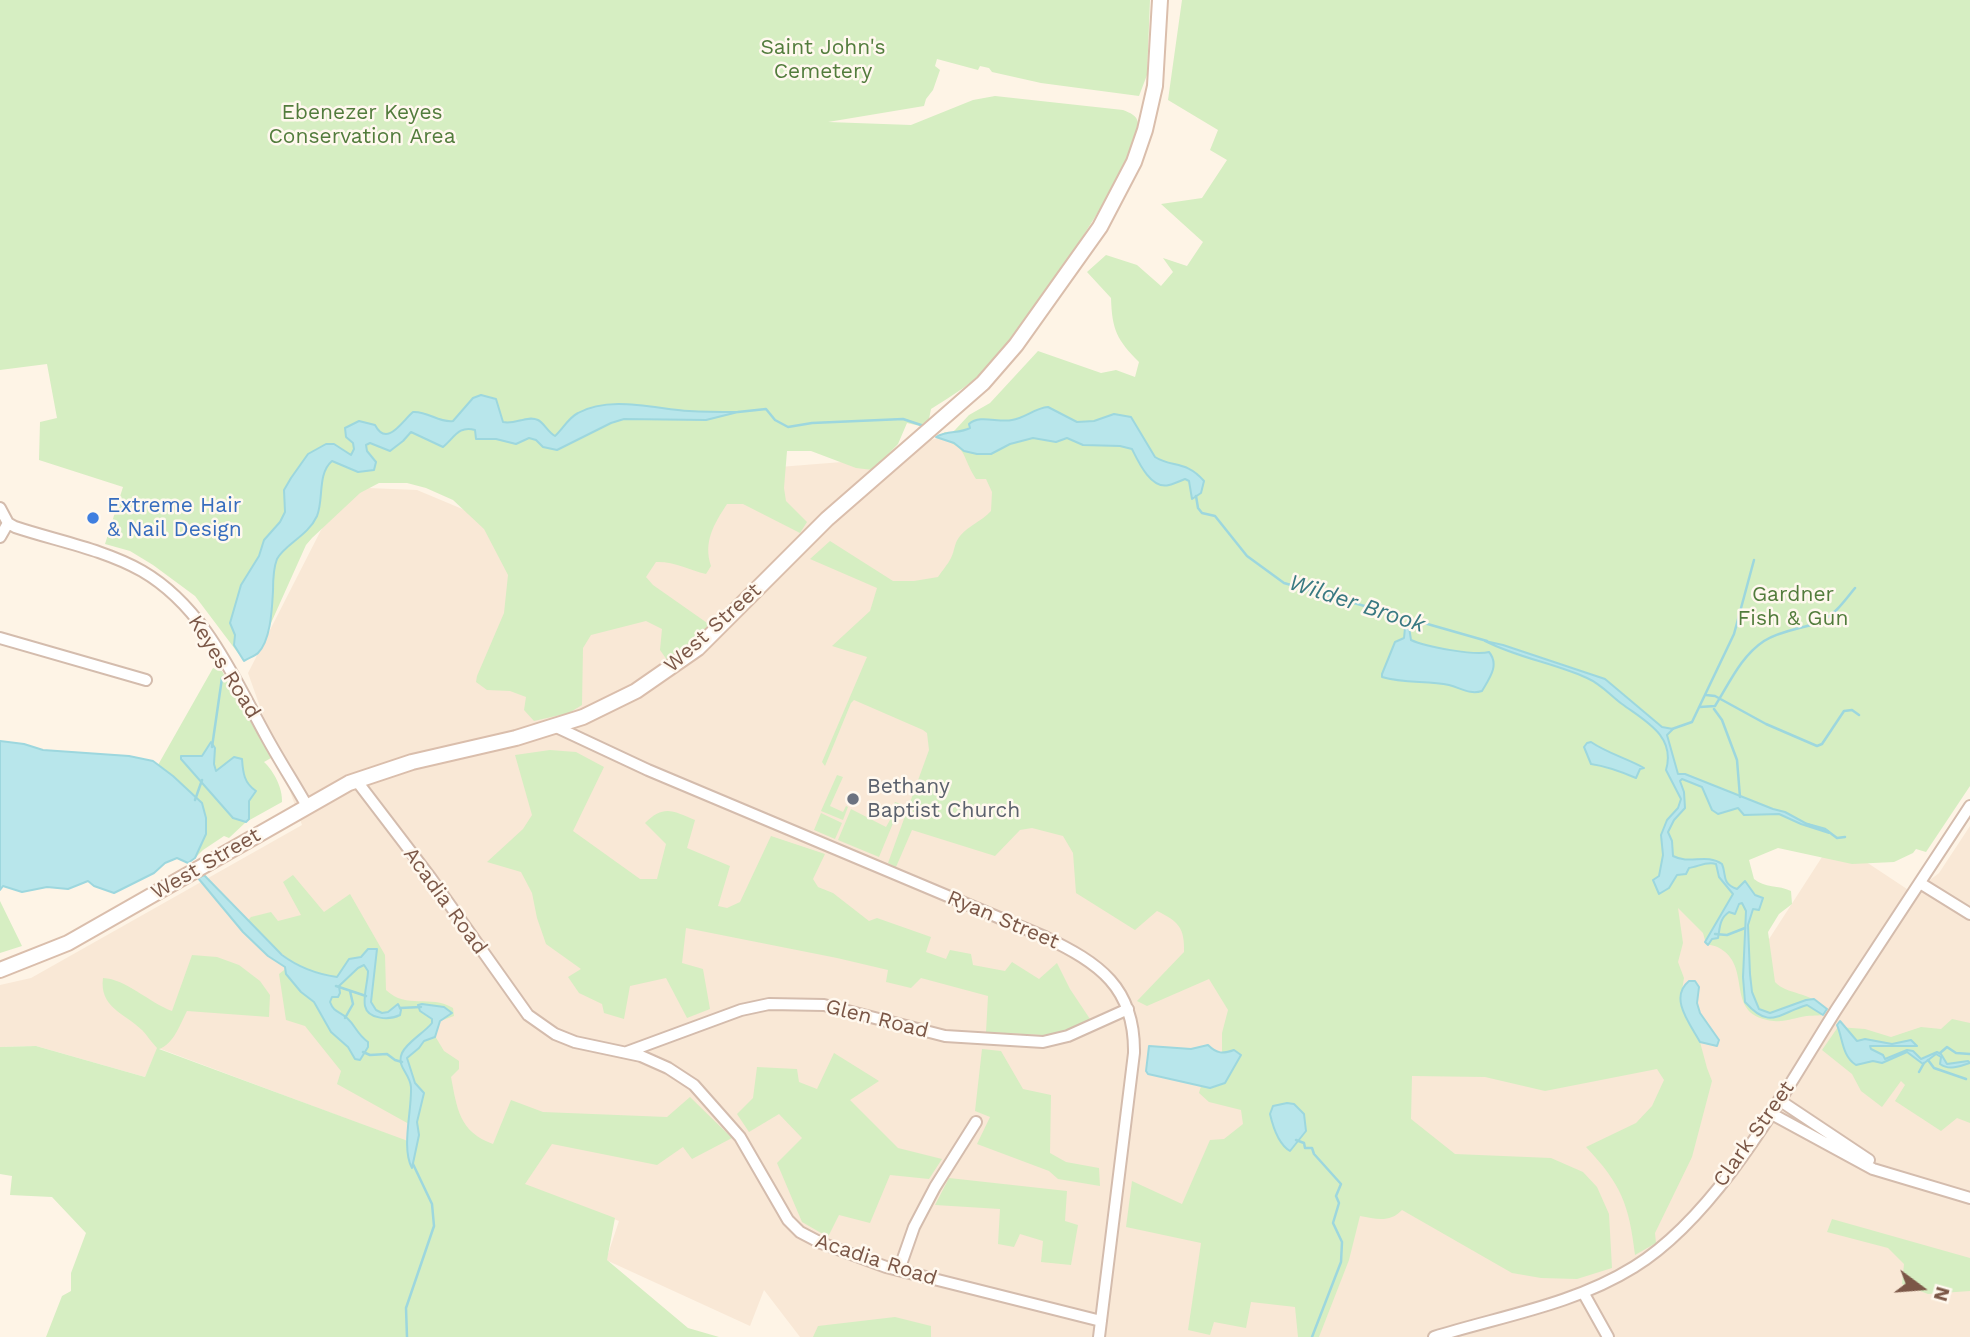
<!DOCTYPE html>
<style>
body{margin:0}
#map{position:relative;width:1970px;height:1337px;overflow:hidden;background:#fef4e6;font-family:"Work Sans",sans-serif}
canvas{display:block}
.north{position:absolute;left:1886px;top:1253px;width:70px;height:70px;-webkit-text-stroke:5px #fff8ee;paint-order:stroke;rotate:106deg;font-size:19px;font-weight:700;line-height:28px;text-align:center;color:#7b5747}
.north::after{content:'';display:block;margin:auto;width:24px;height:32px;background:#7b5747;clip-path:polygon(50% 0,100% 100%,50% 72%,0 100%)}
</style>
<div id="map">
<canvas width="1970" height="1337"></canvas>
<div class="north">N</div>
</div>
<script>
const g = document.querySelector('canvas').getContext('2d');
g.lineJoin = 'round';
function fillPath(path, color) {
  g.fillStyle = color;
  g.fill(path, 'evenodd');
}
function trace(path, color, width, dash) {
  g.strokeStyle = color;
  g.lineWidth = width;
  g.lineCap = dash ? 'butt' : 'round';
  g.setLineDash(dash || []);
  g.stroke(path);
}
function drawText(font, color, halo, rows, align = 'center') {
  g.font = font + ' "Work Sans",sans-serif';
  g.lineWidth = 5;
  g.setLineDash([]);
  g.textBaseline = 'middle';
  g.strokeStyle = halo;
  g.fillStyle = color;
  for (const [text, x, y, turn = 0] of rows) {
    g.save();
    g.translate(x, y);
    g.rotate((+turn || 0) * Math.PI / 180);
    g.textAlign = isNaN(turn) ? turn : align;
    if (halo) g.strokeText(text, 0, 0);
    g.fillText(text, 0, 0);
    g.restore();
  }
}
fillPath(new Path2D(`
 M947 435 1760 953 1833 840 1913 893 1939 873 1970 826V1337H800L764 1290 750 1326 606 1260 619 1221 158 1048 145 1077 36 1046 0 1047V985L31 978 302 825 248 673 343 487 417 490 627 578 704 473 867 460Z`), '#f9e8d6');
fillPath(new Path2D(`
 M0 0H1150L1147 75 1139 96 1041 83 992 72 989 68 980 66 978 70 937 59 935 66 940 70 933 90 926 99 924 106 828 122 911 125 973 100 995 96 1123 110C1130 113 1137 115 1138 123 1144 158 1019 333 991 364 974 382 952 396 931 409L929 419 920 426 907 423 898 444 873 470 856 468 811 451H787L784 488 786 501 807 522 800 533 743 504H727C714 524 703 542 711 566L706 574C689 570 673 561 656 562L646 577 653 585 710 625 681 652 667 660 660 650 662 629 646 621 591 635 583 648 582 705 569 713 534 721 524 710 526 697 510 691 487 690 476 682 477 676 504 613 508 575 484 529 453 500 426 488 407 483H379L360 493 312 538 306 545 258 652 244 661 195 596 153 565 130 551 105 544 123 487 39 460 40 422 57 418 47 364 0 370Z
 M1182 0H1970V786L1926 852 1916 849 1913 853 1894 862 1852 864 1778 848 1749 860 1754 879C1764 888 1779 885 1791 891L1792 904 1779 914 1768 932 1775 982C1787 995 1809 991 1827 1009L1823 1015C1816 1016 1808 1015 1801 1017 1791 1019 1784 1022 1774 1021 1723 1016 1753 969 1721 949 1717 946 1710 945 1706 944L1703 933 1678 908 1683 943 1678 962 1684 978 1681 997 1700 1042 1707 1068 1712 1081 1692 1157 1655 1233 1656 1243 1635 1255C1629 1204 1621 1184 1586 1147L1636 1123 1652 1106 1664 1080 1657 1069 1545 1091 1485 1077 1412 1076 1411 1119 1455 1154 1551 1158 1583 1172 1597 1187 1609 1214 1612 1268 1577 1279 1541 1278 1512 1273 1402 1210C1390 1223 1376 1219 1360 1216L1349 1260 1319 1337H1298L1295 1307 1251 1302 1246 1328 1214 1322 1210 1335 1188 1330 1201 1243 1126 1227 1132 1181 1182 1204 1210 1140 1224 1139 1243 1124 1241 1110 1209 1102 1199 1093 1201 1086 1210 1088 1234 1050 1222 1054V1033L1228 1010 1209 979 1147 1006 1137 1001 1184 952C1185 928 1178 921 1157 911L1135 930 1076 893 1073 853 1063 836 1032 828 1020 830 995 856 912 830 896 867 888 863 929 750 927 733 923 730 854 700 851 703 825 766 822 762 867 657 832 646 870 611 877 588 810 559 830 541 893 581H914L938 577C942 571 948 564 951 558 955 550 954 543 960 536 969 525 981 522 991 511L992 492 986 479H976C960 454 970 448 936 437L945 432 951 433 955 430 969 415 990 403 1038 351 1101 373 1116 370 1135 377 1139 362C1117 340 1112 330 1111 298L1087 272 1106 255 1137 265 1161 286 1173 272 1163 258 1187 266 1203 242 1161 204 1202 198 1227 160 1210 150 1218 130 1168 100Z
 M213 668 222 671 271 758 264 762C274 771 283 789 282 802L246 822 229 838 224 836 203 850 195 858 206 834 173 776 158 765Z
 M550 750 576 752 604 767 573 831 640 879H657L666 844 645 823C664 804 673 811 695 820L687 848 730 866 718 906 727 908 740 902 771 836 825 854 813 879 818 887 833 893 869 921 877 918 931 937 926 952 946 959 950 950 971 954 973 965 1005 971 1012 962 1039 979 1057 963 1070 989 1090 1019 1066 1032 1043 1035 986 1032 988 996 921 978 911 988 886 982 888 970 837 958 686 928 682 963 703 969 710 1009 687 1018 666 978 630 986 624 1019 604 1013 602 1004 579 993 568 977 581 969 546 944 537 918 532 893 521 872 487 862 523 829 532 815 515 755Z
 M837 775 843 777 830 806 843 812 846 806 848 807 843 820 821 811Z
 M895 802 901 804 879 857 838 840 851 809 886 827 895 811 893 806Z
 M821 813 842 823 835 839 814 830Z
 M293 875 324 912 350 894 385 955 386 990C407 1010 430 994 453 1008L454 1016 440 1021 435 1036 444 1051 459 1061V1069L451 1077C457 1108 459 1132 493 1144L511 1100 543 1112 667 1117 690 1097 732 1138 692 1159 683 1147 657 1165 552 1144 525 1184 615 1218 607 1260 688 1328 719 1337H46L62 1296 71 1291V1273L86 1233 52 1197 10 1195 12 1176 0 1174V1047L36 1046 145 1077 157 1048C151 1042 147 1035 142 1030 124 1013 99 1007 103 978 126 979 148 1002 172 1011L192 955 217 957 239 965 260 981 270 995 269 1017 187 1011C180 1024 174 1044 159 1049L416 1144 419 1135 417 1122 411 1118 409 1124 337 1084 341 1071 305 1026 286 1020 279 974 293 963 266 940 248 920 251 917 271 912 278 921 301 915 283 882Z
 M0 901 22 946 0 953Z
 M1952 1019 1970 1023V1123L1957 1118 1941 1131 1895 1101 1905 1085 1901 1081 1882 1107 1861 1091 1852 1074 1822 1050 1838 1027 1865 1029 1891 1037 1921 1027 1941 1029Z
 M982 1049 1001 1051 1023 1089 1051 1095 1050 1153 1066 1162 1099 1168 1100 1186 1058 1179 1049 1171 977 1144 990 1117 975 1111Z
 M834 1053 879 1081 850 1100 898 1148 942 1159 929 1179 890 1175 870 1223 839 1215 828 1237 802 1222 777 1163 802 1138 779 1114 749 1132 737 1114 753 1098 757 1067 797 1069 799 1082 817 1089Z
 M949 1178 1067 1191 1065 1221 1078 1225 1071 1265 1041 1262 1043 1241 1020 1234 1014 1247 998 1244 1000 1209 935 1205Z
 M1832 1219 1970 1258V1291L1928 1294 1902 1284 1904 1264 1888 1248 1827 1232Z
 M895 1317 931 1326V1337H813L818 1326Z`), '#d6eec2');
const water = new Path2D(`
 M481 395 496 399 503 422C515 425 527 415 538 420 544 423 548 432 555 436 563 429 568 418 578 413 610 395 656 409 689 411 706 412 722 412 738 412L706 420 624 419 611 423 557 450 543 447 536 440 529 438 516 444 496 439H476L475 430C459 425 454 438 443 447L411 432 403 441 390 451 370 443 366 445 367 451 376 462 374 470 358 472 332 461C317 474 324 499 317 516 308 536 285 544 277 559 273 569 273 581 273 591 272 608 271 640 258 653 255 656 248 658 244 661L234 645 235 635 230 623 241 585 259 556 264 540 280 522 285 512 284 490 291 478 308 454 326 444H334L351 455 354 449 353 443 346 437 345 428 359 421 375 425C387 448 402 421 413 412 428 411 439 423 453 421L473 398Z
 M1048 407 1077 422 1094 421 1114 414 1131 417 1155 457C1172 468 1186 460 1204 481L1201 493 1192 499 1189 481 1185 479C1180 481 1174 484 1169 485 1151 490 1138 461 1132 449L1120 446 1083 445 1067 438 1056 442 1033 438 1010 444 991 454H977L964 451 954 443 936 437C948 430 959 434 970 428L969 424C980 414 998 423 1012 420 1025 418 1035 408 1048 407Z
 M1409 627 1411 640C1426 647 1476 656 1489 652 1500 665 1489 679 1482 691 1470 695 1461 688 1449 685 1428 680 1405 684 1382 677V674L1395 642 1404 638 1405 628Z
 M1485 641 1503 645 1605 679 1662 727 1673 729 1667 735 1678 774H1685L1773 809 1785 812 1807 824 1828 831 1829 833 1801 824 1779 814 1744 815 1738 808 1718 814 1712 810 1702 787 1682 779 1680 781 1684 792 1685 808 1674 820 1668 832 1672 841 1673 856C1690 865 1706 853 1722 864 1727 876 1721 883 1737 889L1745 881 1755 895 1763 898 1759 910 1753 909 1748 925 1750 974 1752 992 1759 1009 1770 1013 1806 1000 1814 999 1827 1009 1823 1015 1807 1005C1777 1014 1770 1030 1745 1002L1743 977 1746 911 1742 903 1739 904 1735 914 1729 912C1719 919 1720 928 1718 938L1712 939 1708 945 1705 942 1733 894 1719 877 1716 864C1706 861 1698 867 1689 868L1686 874 1677 875 1669 888 1659 894 1653 880 1659 876 1663 855 1661 835 1667 820 1678 808 1681 799 1666 770C1676 736 1645 721 1622 704 1610 695 1601 684 1587 678 1554 663 1518 658 1485 641Z
 M0 741 24 744 43 750 129 756 153 761 173 776 202 803 206 818V834L195 858 188 863 177 858 165 863 154 873 114 893 94 886 88 881 68 889 47 887 22 892 3 886 0 890Z
 M211 742 215 748 214 764 216 771 234 757 242 759C243 773 244 783 256 791L249 801V819L246 822 233 818 181 759V756H202Z
 M1591 742C1607 753 1628 759 1644 768L1640 769 1636 778C1622 772 1605 766 1591 764L1584 747 1587 743Z
 M204 875 282 955C298 967 316 974 337 977L349 959 361 957 368 949H377L371 1002 376 1010 382 1013 388 1012 398 1004 401 1010 400 1015C390 1020 368 1020 365 1006 363 996 368 981 368 971L364 965 358 968 339 986 340 993 338 997H332L330 1002C334 1013 340 1011 347 1018 356 1026 356 1033 368 1042V1047L360 1060 355 1059 348 1047 331 1032 314 1002 301 992 286 974 285 967 268 956 243 932 198 878Z
 M1689 981H1695L1699 987 1697 1003 1700 1013 1719 1040 1717 1046 1700 1042C1691 1025 1668 998 1689 981Z
 M422 1004 444 1007 452 1013 440 1021 435 1037 424 1041 419 1048 407 1058 415 1083 424 1093 417 1122 419 1135 412 1168C401 1148 412 1111 411 1087 410 1073 396 1067 402 1053 407 1042 424 1033 432 1023V1019L420 1011 418 1005Z
 M1840 1021 1857 1041 1865 1039 1892 1044 1911 1040 1917 1046H1870L1871 1049 1883 1055 1885 1059 1907 1050 1913 1051 1921 1059 1937 1052 1941 1054 1947 1064 1968 1061 1970 1063C1959 1066 1950 1071 1940 1064L1941 1057 1936 1054 1923 1064 1907 1052 1882 1063 1873 1061 1856 1065C1842 1056 1843 1039 1837 1025Z
 M1208 1045C1217 1054 1223 1054 1234 1050L1241 1055 1225 1083 1210 1088 1148 1074 1146 1071 1149 1046 1191 1049Z
 M1287 1103 1294 1104 1304 1114 1306 1131 1290 1151C1278 1144 1273 1127 1270 1114L1273 1106Z`);
fillPath(water, '#b8e6eb');
trace(water, '#9dd7de', 2);
trace(new Path2D(`
 M738 412 766 409 775 420 788 427 812 423 903 419 924 426
 M1196 496 1198 508 1202 513 1215 516 1247 556 1284 583 1487 641
 M1706 695 1715 696 1766 724 1817 746 1822 744 1844 711 1852 710 1859 715
 M1700 707 1715 706C1729 684 1741 656 1764 641 1781 630 1802 629 1820 622 1835 615 1845 600 1855 588
 M1714 709 1722 720 1737 760 1740 797
 M1672 729 1692 722 1734 634 1754 560
 M212 747 222 678
 M195 800 202 780
 M1807 824 1825 829 1837 838 1845 837
 M1715 934 1727 935 1745 928
 M336 986 366 996
 M400 1008 421 1007
 M345 1018 353 1004 350 991
 M363 1052 370 1055 387 1054 395 1060 402 1062
 M1940 1053 1947 1047 1956 1053 1970 1054
 M1928 1060 1934 1068 1966 1079
 M1919 1072 1924 1063
 M1296 1140 1304 1143 1305 1148H1312L1314 1154 1341 1184 1336 1196 1339 1203 1333 1223 1342 1242 1341 1262 1312 1337
 M407 1337 406 1308 434 1226 432 1204 413 1164`), '#9dd7de', 2.5);
const minor = new Path2D(`
 M0 508 8 523 15 527C57 541 103 549 142 571 204 607 233 676 266 736 279 760 294 783 307 806
 M0 537 8 523
 M0 638 146 680
 M554 726 648 770 1045 937C1099 963 1135 987 1134 1053L1099 1337
 M356 780 430 877 528 1015 555 1034 575 1042 641 1056 668 1068 694 1085 740 1137 788 1220 800 1232 821 1243 886 1267 1101 1321
 M1920 883 1970 914
 M627 1052 741 1010 769 1004 824 1005 945 1036 1043 1042 1068 1036 1128 1009
 M1779 1100 1869 1160
 M1770 1113 1873 1169 1970 1198
 M899 1270 914 1227 935 1187 976 1122
 M1584 1294 1608 1337
 M1434 1337C1501 1316 1573 1305 1634 1267 1718 1215 1783 1094 1836 1010 1880 942 1925 874 1970 806`);
const secondary = new Path2D(`
 M0 970 68 943 349 783 412 762 516 738 583 717 636 691 698 648 827 519 983 383 1016 345 1100 227 1134 162 1145 130 1155 86 1160 0`);
trace(minor, '#d4bcad', 14);
trace(secondary, '#dabeac', 18);
trace(minor, '#fff', 10);
trace(secondary, '#fff', 14);
for (const [x, y, r, color] of [
 [93,518,7,"#3f7fe0"],
 [853,799,7,"#6b7280"]
]) {
  const dot = new Path2D();
  dot.arc(x, y, r, 0, 2 * Math.PI);
  g.fillStyle = color;
  g.fill(dot);
  trace(dot, '#fff8ee', 2.5);
}
drawText('21px', '#527c3c', '#fff8ee', [
 ["Saint John's",823,48],
 ["Cemetery",823,72],
 ["Ebenezer Keyes",362,113],
 ["Conservation Area",362,137],
 ["Gardner",1793,595],
 ["Fish & Gun",1793,619]
]);
drawText('21px', '#366cbe', '#fff8ee', [
 ["Extreme Hair",107,506],
 ["& Nail Design",107,530]
], 'left');
drawText('21px', '#7b5747', '#fff8ee', [
 ["West Street",713,628,-42],
 ["Keyes Road",224,667,58],
 ["West Street",206,864,-30],
 ["Acadia Road",445,901,54],
 ["Ryan Street",1003,920,23],
 ["Glen Road",877,1019,14],
 ["Clark Street",1754,1134,-55],
 ["Acadia Road",876,1260,18]
]);
drawText('21px', '#5b616d', '#fff8ee', [
 ["Bethany",867,787],
 ["Baptist Church",867,811]
], 'left');
drawText('italic 23px', '#397982', '#fff8ee', [
 ["Wilder Brook",1357,604,18]
]);
</script>
